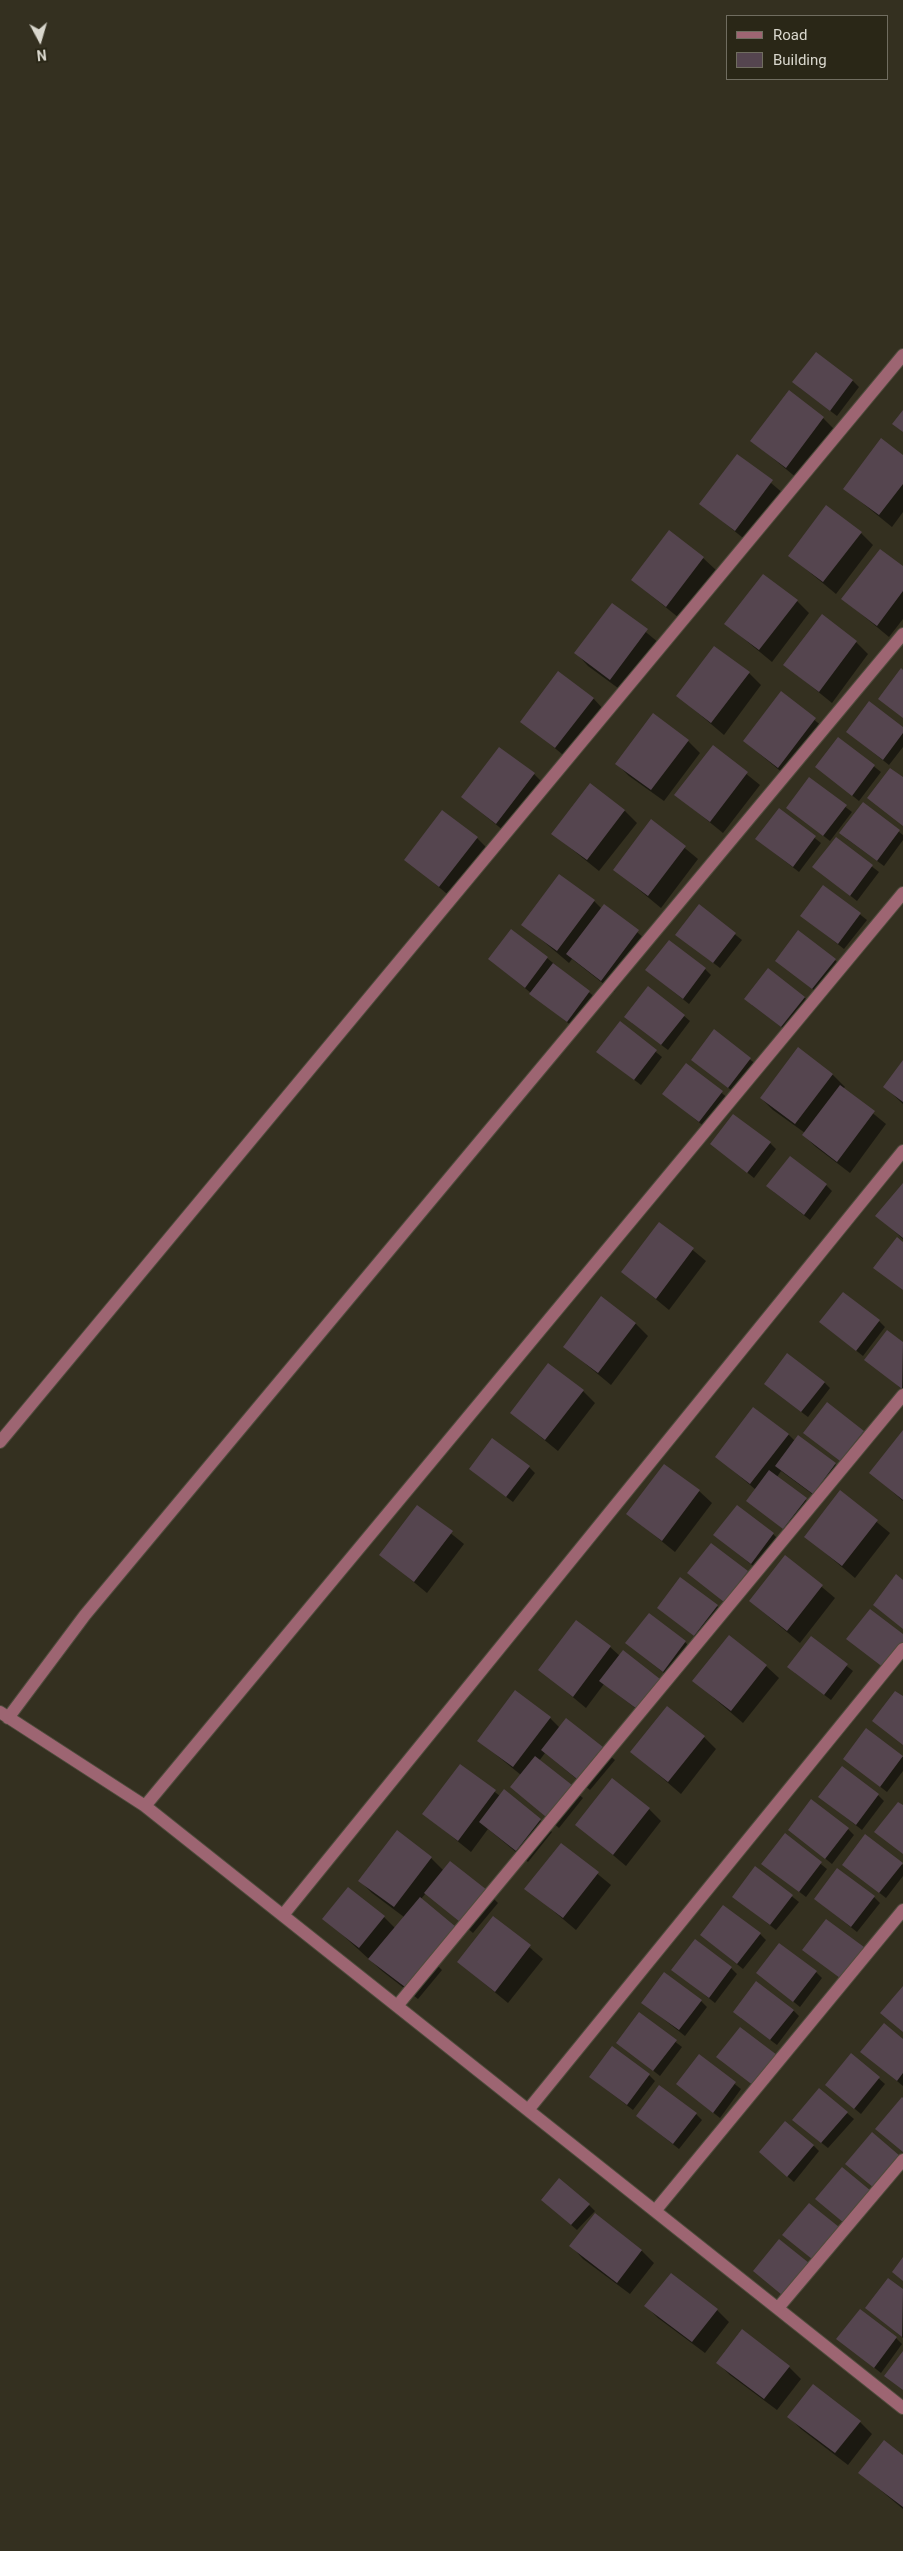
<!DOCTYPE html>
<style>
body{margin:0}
#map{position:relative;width:903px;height:2551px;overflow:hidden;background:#343020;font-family:Roboto,sans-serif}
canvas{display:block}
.legend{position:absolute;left:726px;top:15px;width:162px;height:65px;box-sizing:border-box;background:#2a2717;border:1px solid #706d60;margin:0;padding:6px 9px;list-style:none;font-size:15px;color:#d9d7cd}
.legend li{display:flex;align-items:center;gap:10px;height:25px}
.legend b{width:25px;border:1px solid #706d60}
.north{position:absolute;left:15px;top:15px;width:50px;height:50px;-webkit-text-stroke:4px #2a2717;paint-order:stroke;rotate:174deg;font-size:14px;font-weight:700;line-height:20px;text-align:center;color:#d9d7cd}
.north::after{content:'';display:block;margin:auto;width:18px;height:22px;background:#d9d7cd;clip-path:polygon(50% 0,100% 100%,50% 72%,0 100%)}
</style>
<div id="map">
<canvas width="903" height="2551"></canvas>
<ul class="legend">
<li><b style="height:6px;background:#9d6572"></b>Road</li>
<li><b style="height:14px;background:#55454f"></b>Building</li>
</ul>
<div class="north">N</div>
</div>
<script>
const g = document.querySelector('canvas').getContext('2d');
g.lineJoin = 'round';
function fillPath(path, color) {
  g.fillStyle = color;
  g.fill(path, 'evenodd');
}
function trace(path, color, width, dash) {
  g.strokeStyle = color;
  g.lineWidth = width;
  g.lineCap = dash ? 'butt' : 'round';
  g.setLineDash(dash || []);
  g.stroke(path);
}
fillPath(new Path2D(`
 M853 381 859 387 837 416 800 388Z
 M823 418 835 430 798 479 752 441Z
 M738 455 784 494 748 542 701 504Z
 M903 456V512L892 527 845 489Z
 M861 533 873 545 836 594 790 556Z
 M703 558 716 570 679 618 632 580Z
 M903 568V619L889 637 843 599Z
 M797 601 809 613 772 662 726 624Z
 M612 604 659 643 622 691 588 666 576 653Z
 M856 642 868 654 832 703 785 665Z
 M749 673 761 685 724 735 678 696Z
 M781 693 828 731 790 779 744 741Z
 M593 698 605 711 568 759 522 721Z
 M903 729V747L889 765 847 732Z
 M839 739 881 772 859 801 817 767Z
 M688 741 700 753 664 801 629 776 617 764Z
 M713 747 760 785 723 833 676 795Z
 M534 774 546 786 509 835 462 797Z
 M809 779 852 812 830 841 788 808Z
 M863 804 903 835V840L884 866 847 839Z
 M779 810 821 843 799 872 756 839Z
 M625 811 637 823 599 871 553 834Z
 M652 821 698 859 661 908 615 870Z
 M477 838 489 850 452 898 406 860Z
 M836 839 879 872 857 901 814 867Z
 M824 886 867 920 844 949 808 921Z
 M594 901 602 909 605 905 651 944 614 992 572 959 569 963 523 924Z
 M699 906 742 940 720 968 677 935Z
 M547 958 596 998 573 1027 489 959Z
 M835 960 841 966 819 994 777 961Z
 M705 969 711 975 689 1004 646 970Z
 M804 997 810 1003 788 1032 752 1005Z
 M684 1016 690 1021 668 1050 632 1023Z
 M620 1023 662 1057 641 1085 598 1052Z
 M714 1031 757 1065 735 1093 692 1060Z
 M798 1049 833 1075 845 1087 843 1089 886 1124 850 1173 816 1147 803 1135 805 1133 773 1110 761 1098Z
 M903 1062V1104L885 1087Z
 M686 1065 728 1098 706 1128 664 1094Z
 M770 1143 776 1149 754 1178 712 1144Z
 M826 1185 832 1191 810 1220 774 1192Z
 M903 1185V1239L877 1216Z
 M660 1223 706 1261 669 1310 623 1272Z
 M601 1298 636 1324 648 1336 611 1385 564 1346Z
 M879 1321 885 1327 863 1356 820 1322Z
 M888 1332 903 1343V1390L866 1360Z
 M824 1382 830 1388 808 1417 772 1390Z
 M583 1391 595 1403 558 1451 511 1413Z
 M863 1432 869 1438 847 1466 804 1433Z
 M903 1432V1501L871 1473Z
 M788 1434 795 1441 835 1464 841 1470 819 1499 781 1471 777 1477 812 1505 790 1534 754 1506 756 1490 717 1457Z
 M529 1467 535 1473 513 1502 476 1474Z
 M699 1491 712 1503 675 1552 628 1514Z
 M840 1492 890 1533 855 1578 805 1536Z
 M417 1506 464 1544 427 1593 381 1555Z
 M773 1534 779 1540 757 1569 714 1535Z
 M786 1557 835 1598 800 1643 750 1601Z
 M717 1606 723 1612 701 1641 658 1608Z
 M811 1638 853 1671 831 1700 795 1673Z
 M685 1642 691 1648 669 1677 626 1643Z
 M610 1647 620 1656 643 1714 604 1684 586 1708 540 1670Z
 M766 1666 779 1678 743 1723 694 1681Z
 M550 1718 560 1728 566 1719 615 1760 590 1790 545 1753 539 1761 583 1798 559 1828 511 1787 521 1775 479 1741Z
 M866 1730 903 1757V1771L887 1792 851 1764Z
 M704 1737 716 1749 681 1794 632 1752Z
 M461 1766 500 1796 540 1820 552 1832 528 1862 488 1829 471 1852 424 1814Z
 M878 1795 884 1801 862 1830 826 1802Z
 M649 1809 661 1821 626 1866 577 1825Z
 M848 1829 854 1835 832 1864 790 1830Z
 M785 1835 827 1869 806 1897 763 1864Z
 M866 1836 903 1865V1876L886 1898 844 1865Z
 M561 1844 611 1885 576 1930 526 1888Z
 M431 1858 444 1871 486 1891 498 1903 473 1933 426 1893 421 1899 436 1964 442 1970 418 1999 382 1971 324 1918 384 1917 395 1928 404 1917 372 1893 360 1881Z
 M756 1868 799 1902 776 1930 734 1897Z
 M874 1897 880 1903 857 1932 815 1899Z
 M494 1917 543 1959 508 2003 458 1962Z
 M760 1934 766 1940 743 1969 701 1935Z
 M731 1968 737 1974 715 2003 673 1970Z
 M816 1972 822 1978 800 2007 758 1973Z
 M701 2001 707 2007 685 2036 642 2002Z
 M793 2010 799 2016 777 2045 741 2018Z
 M639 2014 682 2047 660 2076 618 2043Z
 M903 2040V2086L862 2052Z
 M852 2055 885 2084 861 2114 826 2085Z
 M699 2056 741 2089 720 2118 677 2084Z
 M649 2075 655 2081 633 2110 590 2077Z
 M819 2089 854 2119 828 2148 800 2126Z
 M696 2114 702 2120 679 2149 637 2116Z
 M814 2146 819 2151 794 2182 766 2158Z
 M589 2205 595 2211 577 2230 549 2206Z
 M571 2246 642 2251 654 2263 630 2294 583 2259Z
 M888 2280 903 2291V2338L866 2308Z
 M646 2306 717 2310 729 2322 705 2353 658 2318Z
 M896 2338 902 2344 881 2373 838 2339Z
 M718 2363 789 2367 801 2379 777 2410 730 2375Z
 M789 2417 860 2422 872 2434 848 2465 801 2429Z
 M903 2457V2509L860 2473Z`), '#0007');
fillPath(new Path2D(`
 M816 352 853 380 830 411 792 382Z
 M789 390 824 417 786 468 750 441Z
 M903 410V432L892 424Z
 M881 438 903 455V484L879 515 843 489Z
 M737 454 773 480 735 531 699 504Z
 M826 505 862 532 823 582 788 556Z
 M669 530 704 557 666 607 631 580Z
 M880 549 903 566V591L877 626 841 599Z
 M763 574 798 600 759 650 724 624Z
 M612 603 648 629 610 680 574 653Z
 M822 614 857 641 819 692 783 665Z
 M714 646 750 672 711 723 676 696Z
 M901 668 903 670V718L878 699Z
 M558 671 594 698 555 748 520 722Z
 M781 691 816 718 778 768 743 741Z
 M869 701 903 727V733L883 760 846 732Z
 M653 713 689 740 651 790 615 764Z
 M838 737 875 765 852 796 815 767Z
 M713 745 748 772 710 822 674 795Z
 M499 747 535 773 496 824 461 797Z
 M890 768 903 777V826L867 798Z
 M809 777 847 805 823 836 786 808Z
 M590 783 625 810 587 860 551 834Z
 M863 802 900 830 877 861 839 833Z
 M779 808 816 836 793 867 755 839Z
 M442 810 478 837 439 887 404 860Z
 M651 819 686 846 648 896 613 870Z
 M836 837 873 865 850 896 812 867Z
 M559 874 595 900 557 951 521 925Z
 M823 885 861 913 838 944 800 916Z
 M604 904 639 930 601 981 566 954Z
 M699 904 736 933 713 963 675 935Z
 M511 929 548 957 525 988 488 959Z
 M798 930 836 959 812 989 775 961Z
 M669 940 706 968 683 999 645 970Z
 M553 963 590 991 567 1022 529 994Z
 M768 968 805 997 781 1027 744 999Z
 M648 986 685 1015 661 1045 624 1017Z
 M620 1021 657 1050 634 1080 596 1052Z
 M714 1029 751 1058 728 1088 691 1060Z
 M798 1047 833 1074 795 1124 760 1098Z
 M903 1060V1102L883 1087Z
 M686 1063 723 1091 699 1122 662 1094Z
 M840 1085 875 1111 837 1162 802 1135Z
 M733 1114 771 1142 747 1173 710 1144Z
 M790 1156 827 1184 804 1215 766 1186Z
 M903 1183V1238L875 1216Z
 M659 1222 694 1248 656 1299 621 1272Z
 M897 1237 903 1242V1290L873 1268Z
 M843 1292 880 1320 856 1351 819 1322Z
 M601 1296 636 1323 598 1373 563 1347Z
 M887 1330 903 1342 902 1389 864 1360Z
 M787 1353 825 1382 801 1412 764 1384Z
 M548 1363 584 1390 545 1440 510 1413Z
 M827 1402 864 1431 840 1461 803 1433Z
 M753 1407 789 1434 750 1484 715 1457Z
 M903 1430V1500L869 1473Z
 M798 1435 836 1463 813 1494 775 1466Z
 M492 1438 530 1466 506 1497 469 1469Z
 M664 1464 700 1490 662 1541 626 1514Z
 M769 1470 807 1498 783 1529 746 1501Z
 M840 1490 878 1520 842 1566 804 1537Z
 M417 1505 453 1531 414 1582 379 1555Z
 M737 1505 774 1533 751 1564 713 1535Z
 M711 1543 748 1571 724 1602 687 1573Z
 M785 1555 823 1585 787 1631 749 1601Z
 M896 1574 903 1580V1629L873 1605Z
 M680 1577 718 1605 694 1636 657 1608Z
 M870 1609 903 1634V1643L884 1668 846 1639Z
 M649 1613 686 1641 663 1672 625 1643Z
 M576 1620 611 1646 573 1697 538 1670Z
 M729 1635 767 1665 731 1711 692 1681Z
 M811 1636 848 1664 824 1695 787 1667Z
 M623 1650 660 1679 637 1709 599 1681Z
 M515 1690 551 1717 513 1767 477 1741Z
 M895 1691 903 1696V1745L872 1721Z
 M667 1706 705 1736 668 1782 630 1752Z
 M566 1718 603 1747 577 1779 541 1750Z
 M866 1728 903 1756 880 1787 843 1759Z
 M535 1756 572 1785 546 1817 510 1787Z
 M460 1764 496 1790 458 1841 422 1814Z
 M842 1766 879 1794 856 1825 818 1797Z
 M612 1778 650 1808 613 1855 575 1825Z
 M504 1789 541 1819 516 1851 479 1822Z
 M811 1799 849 1828 825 1859 788 1830Z
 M898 1802 903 1805V1854L874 1832Z
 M397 1830 432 1857 394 1907 358 1881Z
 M785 1833 822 1862 799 1892 761 1864Z
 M865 1834 903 1863 879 1893 842 1865Z
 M561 1843 599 1872 563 1918 524 1889Z
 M450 1861 487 1890 460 1922 424 1893Z
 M755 1866 793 1895 770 1925 732 1897Z
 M837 1868 875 1896 851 1927 814 1899Z
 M348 1887 385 1916 359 1948 322 1919Z
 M420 1897 456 1927 405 1987 368 1959Z
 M723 1905 761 1933 737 1964 700 1935Z
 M493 1916 531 1945 495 1992 457 1962Z
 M826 1919 864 1947 840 1978 802 1950Z
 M695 1939 732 1967 709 1998 671 1970Z
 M779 1943 817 1971 793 2002 756 1973Z
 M664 1972 702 2000 679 2030 641 2003Z
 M756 1981 794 2010 770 2040 733 2012Z
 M903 1986V2032L880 2013Z
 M639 2012 677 2040 653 2071 616 2043Z
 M884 2023 903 2039V2073L897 2081 860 2052Z
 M740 2027 777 2055 754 2086 716 2057Z
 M612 2046 650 2074 627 2105 589 2077Z
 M851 2053 880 2077 854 2109 825 2085Z
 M699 2054 736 2082 713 2113 676 2084Z
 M659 2085 697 2113 673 2144 636 2116Z
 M819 2088 848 2112 821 2143 792 2120Z
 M902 2097 903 2098V2152L875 2129Z
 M785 2121 814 2145 787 2177 759 2152Z
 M872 2132 900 2156 874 2188 845 2164Z
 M842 2167 871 2191 844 2223 815 2199Z
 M559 2178 590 2204 571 2225 541 2200Z
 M809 2203 839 2227 812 2259 782 2235Z
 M595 2213 642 2250 617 2283 569 2246Z
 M779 2239 809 2263 782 2295 753 2271Z
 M903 2257V2281L892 2272Z
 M671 2273 718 2309 692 2342 644 2306Z
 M888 2278 903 2289 902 2337 865 2308Z
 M860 2309 897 2337 874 2368 836 2339Z
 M742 2329 790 2366 764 2399 716 2363Z
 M903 2351V2390L884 2376Z
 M813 2384 861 2421 835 2453 787 2417Z
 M884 2440 903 2455V2507L858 2473Z`), '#55454f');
const minor = new Path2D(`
 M0 1442 903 355
 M0 1712 145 1806 903 2408
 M8 1718 85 1615 903 634
 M145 1806 903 893
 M283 1915 903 1151
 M397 2006 903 1395
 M528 2110 903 1649
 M655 2211 903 1910
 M778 2308 903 2160`);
trace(minor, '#4e4b3c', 14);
trace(minor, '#9d6572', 12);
</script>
